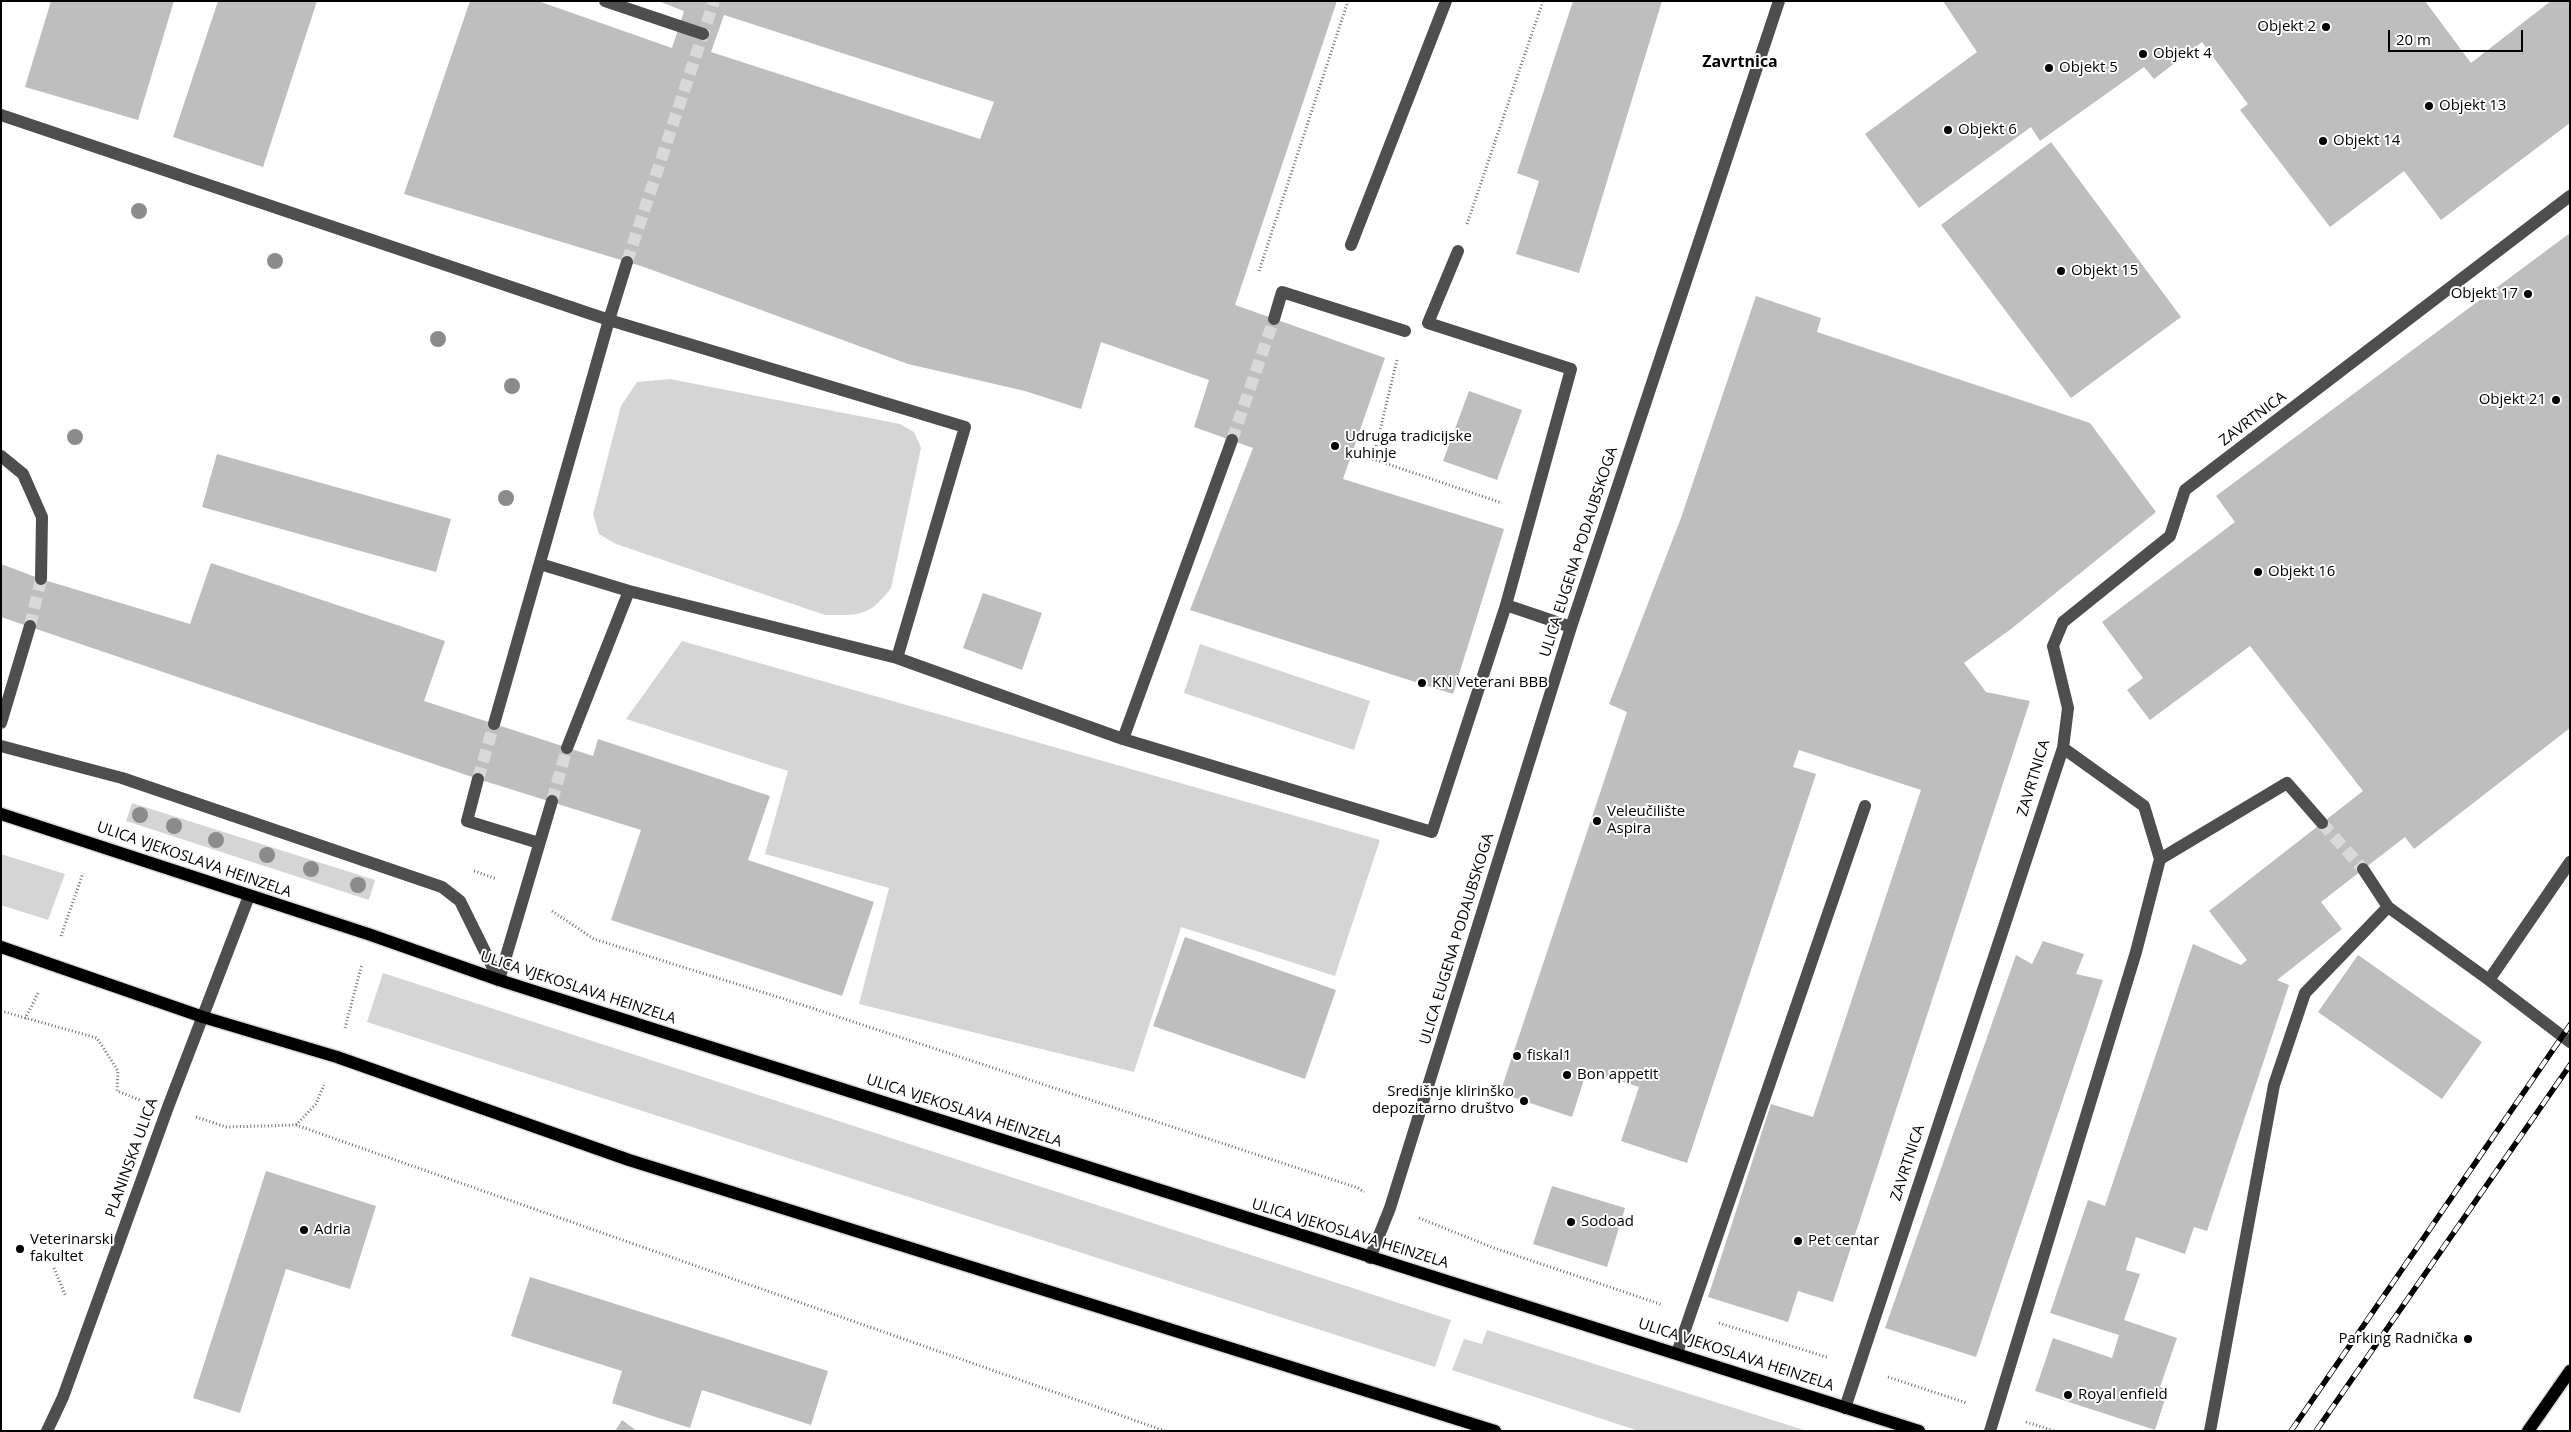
<!DOCTYPE html>
<meta charset="utf-8">
<style>
body{margin:0}
#map{position:relative;width:2571px;height:1432px;overflow:hidden;background:#fff;font-family:"Open Sans",sans-serif}
canvas{display:block}
.frame{position:absolute;inset:0;border:2px solid #000;pointer-events:none}
.scale{position:absolute;left:2388px;top:30px;width:135px;height:22px;box-sizing:border-box;border:2px solid #000;border-top:0;padding-left:6px;font-size:15px;line-height:18px;white-space:nowrap;color:#000;-webkit-text-stroke:4px #fff;paint-order:stroke}
</style>
<div id="map">
<canvas width="2571" height="1432"></canvas>
<div class="frame"></div>
<div class="scale">20 m</div>
</div>
<script>
const g = document.querySelector('canvas').getContext('2d');
g.lineJoin = 'round';
function fillPath(path, color) {
  g.fillStyle = color;
  g.fill(path, 'evenodd');
}
function trace(path, color, width, dash) {
  g.strokeStyle = color;
  g.lineWidth = width;
  g.lineCap = dash ? 'butt' : 'round';
  g.setLineDash(dash || []);
  g.stroke(path);
}
function drawText(font, color, halo, rows, align = 'center') {
  g.font = font + ' "Open Sans",sans-serif';
  g.lineWidth = 4;
  g.setLineDash([]);
  g.textBaseline = 'middle';
  g.strokeStyle = halo;
  g.fillStyle = color;
  for (const [text, x, y, turn = 0] of rows) {
    g.save();
    g.translate(x, y);
    g.rotate((+turn || 0) * Math.PI / 180);
    g.textAlign = isNaN(turn) ? turn : align;
    if (halo) g.strokeText(text, 0, 0);
    g.fillText(text, 0, 0);
    g.restore();
  }
}
fillPath(new Path2D(`
 M670 379 900 424 914 432 921 448 891 588C869 617 860 615 825 615L616 544 599 534 593 514 621 406 637 382Z
 M682 641 1380 840 1335 976 1181 927 1134 1072 859 1004 889 888 765 854 788 771 626 719Z
 M1200 644 1370 701 1354 750 1184 693Z
 M132 803 375 880 369 900 126 821Z
 M1 854 65 874 48 920 1 905Z
 M383 973 1451 1320 1435 1367 367 1022Z
 M1487 1330 1807 1431H1639L1452 1370 1464 1339 1482 1344Z`), '#d5d5d5');
fillPath(new Path2D(`
 M51 1H174L138 120 25 87Z
 M218 1H317L263 167 173 137Z
 M470 1H538L672 48 684 11 658 1H1337L1235 305 1385 358 1343 479 1504 529 1453 694 1190 610 1253 448 1194 427 1209 380 1101 342 1081 409 1025 391 908 364 644 267 404 194ZM724 15 994 102 980 139 711 52Z
 M1573 1H1662L1579 273 1516 254 1539 181 1517 173Z
 M1943 1H2425L2471 63 2551 1H2570V123L2441 220 2404 171 2330 227 2240 110 2248 104 2202 42 2154 79 2144 67 2040 141 2031 127 1919 208 1865 134 1977 52Z
 M2051 142 2181 317 2071 398 1941 225Z
 M2570 233V728L2414 849 2405 837 2321 902 2342 929 2277 980 2289 985 2207 1231 2194 1227 2185 1254 2136 1237 2126 1270 2140 1274 2124 1320 2177 1338 2160 1387 2168 1390 2155 1430 2035 1391 2053 1338 2112 1358 2119 1335 2050 1313 2088 1200 2105 1206 2193 944 2241 965 2247 960 2209 911 2363 791 2250 646 2150 720 2127 690 2143 678 2102 622 2235 522 2216 496Z
 M1756 296 1821 318 1817 332 2090 423 2156 512 2011 629 1964 663 1986 692 2030 701 1833 1302 1798 1291 1788 1322 1708 1297 1771 1104 1813 1117 1921 790 1799 750 1793 767 1816 774 1687 1163 1621 1141 1639 1087 1587 1070 1572 1117 1500 1093 1627 712 1609 704 1681 518Z
 M1469 391 1522 410 1497 480 1443 461Z
 M217 454 451 519 436 572 202 507Z
 M211 563 445 641 424 701 593 756 598 739 770 796 748 860 874 902 842 996 611 920 641 830 478 779 1 617V564L41 579 190 624Z
 M983 593 1042 613 1022 670 963 648Z
 M1185 937 1336 990 1305 1079 1153 1026Z
 M2043 941 2084 954 2076 974 2103 980 1976 1357 1885 1328 2016 955 2032 964Z
 M2358 955 2482 1042 2442 1099 2318 1012Z
 M266 1171 376 1206 350 1289 286 1269 240 1413 193 1398Z
 M1552 1186 1625 1208 1607 1267 1533 1244Z
 M530 1277 828 1371 811 1425 702 1390 690 1428 612 1403 622 1371 511 1336Z
 M622 1420 637 1431H615Z`), '#bebebe');
trace(new Path2D(`
 M627 262 714 1
 M1232 440 1274 319
 M30 626 41 579
 M478 779 494 724
 M552 801 567 748
 M2322 823 2363 869`), '#d9d9d9', 12, [12, 6]);
const major = new Path2D(`
 M1 814 368 934 499 980 1919 1431
 M1 947 203 1017 337 1057 629 1160 1495 1431
 M2528 1431 2570 1371`);
trace(major, '#dbdbdb', 15);
trace(new Path2D(`
 M1467 224 1543 1
 M1259 271 1348 1
 M1397 360 1373 459 1502 503
 M474 871 497 879
 M552 911 594 939 778 997 1358 1188 1364 1192
 M61 936 83 873
 M1 1011 97 1038 118 1071 117 1091 140 1100
 M25 1019 38 993
 M345 1028 362 964
 M196 1117 226 1127 296 1125 1165 1431
 M296 1125 316 1104 324 1085
 M1419 1218 1494 1248 1663 1305
 M54 1268 66 1297
 M1719 1323 1829 1358
 M1888 1377 1967 1403
 M2026 1422 2054 1431`), '#707070', 3, [1, 2.5]);
trace(new Path2D(`
 M605 1 703 34
 M1 115 609 320 965 427 897 658
 M1351 245 1446 1
 M1458 251 1428 323 1571 369 1506 605 1571 627
 M1274 319 1282 292 1405 331
 M1 456 23 474 42 517 41 579
 M540 564 629 591 897 658 1123 739 1432 832 1506 605
 M1 723 30 626
 M494 724 609 320 627 262
 M1123 739 1232 440
 M1 746 122 778 442 887 460 901 499 980
 M567 748 629 591
 M478 779 467 821 539 843
 M2160 859 2287 783 2322 823
 M2363 869 2388 907 2489 980 2570 862
 M499 980 552 801
 M2489 980 2570 1042
 M1370 1258 1390 1208 1571 627 1779 1
 M1677 1353 1865 806
 M1845 1408 2063 748 2068 708 2053 646 2063 622 2170 536 2185 490 2570 196
 M47 1431 63 1397 168 1107 249 896
 M1990 1431 2136 952 2160 859 2144 806 2063 748
 M2210 1431 2274 1085 2305 993 2388 907`), '#4e4e4e', 12);
trace(major, '#000', 12);
const rail = new Path2D(`
 M2291 1431 2570 1025
 M2316 1431 2570 1065`);
trace(rail, '#000', 5.5);
trace(rail, '#fff', 4, [11]);
g.fillStyle = '#8b8b8b';
for (const [x, y] of [
 [139,211],
 [275,261],
 [438,339],
 [512,386],
 [75,437],
 [506,498],
 [140,815],
 [174,826],
 [216,840],
 [267,855],
 [311,869],
 [358,885]
]) {
  g.beginPath();
  g.arc(x, y, 8, 0, 2 * Math.PI);
  g.fill();
}
for (const [x, y, r, color] of [
 [2326,27,5,"#000"],
 [2143,54,5,"#000"],
 [2049,68,5,"#000"],
 [2429,106,5,"#000"],
 [1948,130,5,"#000"],
 [2323,141,5,"#000"],
 [2061,271,5,"#000"],
 [2528,294,5,"#000"],
 [2556,400,5,"#000"],
 [1335,446,5,"#000"],
 [2258,572,5,"#000"],
 [1422,683,5,"#000"],
 [1597,821,5,"#000"],
 [1517,1056,5,"#000"],
 [1567,1075,5,"#000"],
 [1524,1101,5,"#000"],
 [1571,1222,5,"#000"],
 [304,1230,5,"#000"],
 [1798,1241,5,"#000"],
 [20,1249,5,"#000"],
 [2468,1339,5,"#000"],
 [2068,1395,5,"#000"]
]) {
  const dot = new Path2D();
  dot.arc(x, y, r, 0, 2 * Math.PI);
  g.fillStyle = color;
  g.fill(dot);
  trace(dot, '#fff', 2);
}
drawText('15px', '#000', '#fff', [
 ["Objekt 2",2316,27,"right"],
 ["Objekt 4",2153,54],
 ["Objekt 5",2059,68],
 ["Objekt 13",2439,106],
 ["Objekt 6",1958,130],
 ["Objekt 14",2333,141],
 ["Objekt 15",2071,271],
 ["Objekt 17",2518,294,"right"],
 ["Objekt 21",2546,400,"right"],
 ["Udruga tradicijske",1345,437],
 ["kuhinje",1345,454],
 ["Objekt 16",2268,572],
 ["KN Veterani BBB",1432,683],
 ["Veleučilište",1607,812],
 ["Aspira",1607,829],
 ["fiskal1",1527,1056],
 ["Bon appetit",1577,1075],
 ["Središnje klirinško",1514,1092,"right"],
 ["depozitarno društvo",1514,1109,"right"],
 ["Sodoad",1581,1222],
 ["Adria",314,1230],
 ["Veterinarski",30,1240],
 ["fakultet",30,1257],
 ["Pet centar",1808,1241],
 ["Parking Radnička",2458,1339,"right"],
 ["Royal enfield",2078,1395]
], 'left');
drawText('15px', '#000', '#fff', [
 ["ZAVRTNICA",2253,419,-37],
 ["ULICA EUGENA PODAUBSKOGA",1579,552,-72],
 ["ZAVRTNICA",2034,778,-73],
 ["ULICA VJEKOSLAVA HEINZELA",194,860,19],
 ["ULICA EUGENA PODAUBSKOGA",1457,939,-73],
 ["ULICA VJEKOSLAVA HEINZELA",578,988,18],
 ["ULICA VJEKOSLAVA HEINZELA",964,1111,18],
 ["PLANINSKA ULICA",132,1158,-70],
 ["ZAVRTNICA",1908,1163,-72],
 ["ULICA VJEKOSLAVA HEINZELA",1350,1234,17],
 ["ULICA VJEKOSLAVA HEINZELA",1736,1355,18]
]);
drawText('bold 16px', '#000', '#fff', [
 ["Zavrtnica",1740,62]
]);
</script>
